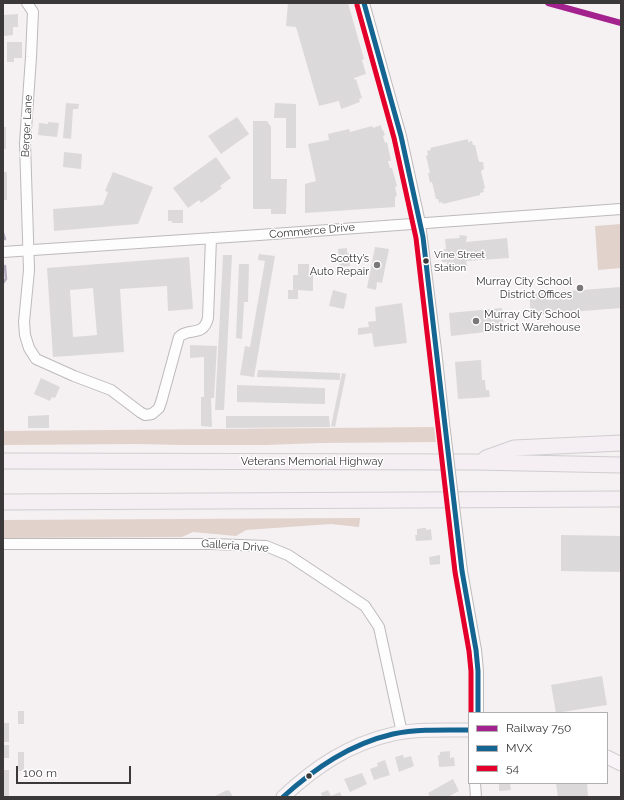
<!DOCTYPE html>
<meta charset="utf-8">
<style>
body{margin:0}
#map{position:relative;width:624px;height:800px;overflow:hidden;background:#f5f0f2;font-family:Raleway,sans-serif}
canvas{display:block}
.frame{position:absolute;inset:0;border:4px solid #3b3839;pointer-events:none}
.legend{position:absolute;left:468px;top:712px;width:140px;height:72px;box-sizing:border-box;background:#fff;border:1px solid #b1afb0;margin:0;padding:5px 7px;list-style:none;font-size:12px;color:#3b3839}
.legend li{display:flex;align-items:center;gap:8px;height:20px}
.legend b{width:20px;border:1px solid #b1afb0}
.scale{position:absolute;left:16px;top:766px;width:115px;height:18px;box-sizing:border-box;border:2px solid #3b3839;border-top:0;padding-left:5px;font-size:12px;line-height:14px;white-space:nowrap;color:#3b3839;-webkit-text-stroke:3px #fff;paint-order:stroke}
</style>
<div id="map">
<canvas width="624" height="800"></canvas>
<div class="frame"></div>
<ul class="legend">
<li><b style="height:5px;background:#a4228e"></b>Railway 750</li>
<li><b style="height:5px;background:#156593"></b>MVX</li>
<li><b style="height:5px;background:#e4002b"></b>54</li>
</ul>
<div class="scale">100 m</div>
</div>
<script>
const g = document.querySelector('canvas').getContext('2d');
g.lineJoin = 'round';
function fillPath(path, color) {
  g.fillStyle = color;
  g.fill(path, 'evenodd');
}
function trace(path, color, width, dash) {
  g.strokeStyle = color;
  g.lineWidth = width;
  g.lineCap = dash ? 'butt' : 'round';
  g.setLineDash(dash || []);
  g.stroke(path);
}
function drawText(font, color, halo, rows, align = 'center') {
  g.font = font + ' Raleway,sans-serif';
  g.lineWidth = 3;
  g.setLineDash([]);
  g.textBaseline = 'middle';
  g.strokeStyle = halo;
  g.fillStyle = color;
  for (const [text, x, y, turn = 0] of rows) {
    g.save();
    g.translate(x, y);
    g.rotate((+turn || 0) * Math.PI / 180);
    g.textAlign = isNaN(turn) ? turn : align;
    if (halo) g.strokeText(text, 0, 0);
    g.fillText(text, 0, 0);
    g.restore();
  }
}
fillPath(new Path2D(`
 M621 224V268L598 270 595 226Z
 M434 427 436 442 320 443 265 445H183L137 444 3 445V431Z
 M360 518 359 527 331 524 246 530 236 536 193 532 182 537 3 538V520Z`), '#e1d2cb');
trace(new Path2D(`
 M3 233 5 239
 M3 283 6 279 5 266`), '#bcb0c3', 2.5);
fillPath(new Path2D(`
 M288 3H348L364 59 362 60 366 74 354 78V80L356 79 362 98 359 99 360 102 341 109 339 101 319 106 296 27 286 26Z
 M18 14V27H13V35L4 36 3 15Z
 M7 42H22V58H14V62H7Z
 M66 103 79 104 78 109H73L71 139 63 138Z
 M275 103 296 104V148H286V118H274Z
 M237 117 249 134 221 154 208 136Z
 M253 121H267L271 127V179H287L286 214H271V209H253Z
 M48 122 59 123 57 137 38 135 39 123 48 124Z
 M381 125 382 130H383L385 135 383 136 385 143 387 142 391 161H388L390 168H392L397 186 395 187 397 196 395 197V207L305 213V184L316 181 308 144 329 140 328 134 349 129 350 132 372 126 373 128Z
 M3 127H6V149H3Z
 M468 139V142L472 141 473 145H475L479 162H483L484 169 481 171 485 188 483 189 484 192 480 193V195L443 204 442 202 439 203 438 199H436L432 182 430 183 428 173H430L426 156 428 155 427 151 431 150 430 148Z
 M64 152 82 154 81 169 63 167Z
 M216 157 231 178 220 186 222 188 201 203 199 200 188 208 173 188Z
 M3 172H7V200H3Z
 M113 172 153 187 138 224 54 231 53 209 103 205 108 192 105 191Z
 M168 210H183V223H172V221H168Z
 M459 235 467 236 466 242 507 238 509 258 466 261 467 265 461 267V265L447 266V262H442L441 250 446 249 445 239 460 238Z
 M375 247 389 249 382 283 377 282 376 290 367 288Z
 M347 248V253H349L350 266 340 267 338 249Z
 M259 254 275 256 254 377 240 375 245 346 250 347 265 261 258 260Z
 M223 255H232L224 410H215Z
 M189 257 193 309 168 311 167 286 120 289 124 352 53 357 47 268ZM93 288 97 335 73 337 70 290Z
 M239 264H249L248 302H244L242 339 236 338Z
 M298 264H309V275H313V291L298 290V299H288V290H293V275H298Z
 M621 287V308L531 315 529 294Z
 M333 290 347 294 344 309 329 306Z
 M402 303 407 343 374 347 372 333 358 335V328L369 327 368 322 376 321 375 307Z
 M502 308 504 330 451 336 449 313Z
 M190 345 217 346 214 398H211L212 427 201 426V397H204V357L190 358Z
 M481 360 482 380H485L486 390H489L490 397 458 399 455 362Z
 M258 370 340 373V380L257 377Z
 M342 373 346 374 335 427 331 426Z
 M41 378 60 387 55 398 52 397 50 401 34 394Z
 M237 385 325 388V404L237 402Z
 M49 415V428H28V416Z
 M226 416H329L330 427 226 428Z
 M423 528H426V530L431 529 432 540 416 541 415 535H417V529Z
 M561 535 621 536V572L561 571Z
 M440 555V564L430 565 429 557Z
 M602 676 607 705 556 713 551 685Z
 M18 711H24V724H18Z
 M4 723H9V742H3Z
 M3 745H9V758H3Z
 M450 751V758L454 757 455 766 439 767 438 755H440V752Z
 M18 752H24V771H18Z
 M403 755 404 758 411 756 414 766 399 772 395 757Z
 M385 760 390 775 374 780 370 769 378 766 377 763Z
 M3 770H9V797H3Z
 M362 773 367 784 350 792 344 779Z
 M453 779 459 791 448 797H430L428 793Z
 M499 783H510L511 790 499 791Z
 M556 783H587L588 797H558Z
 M227 790 228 791 229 790 233 797H213Z
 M328 790 331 796 340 792 342 797H322L321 793Z`), '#dcd9da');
const minor = new Path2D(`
 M27 3 33 12 31 57 25 143 29 270 24 322 25 335 29 348 36 359 74 376 111 390 140 412 145 415 152 414 159 408 162 399 179 337C188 327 203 338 208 318L211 238
 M364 3 401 136 420 223 436 350 444 423
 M3 252 259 235 621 209
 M457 531 462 571 476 650 478 671V713
 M3 544H212L266 546 288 555 365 606 379 627 402 733
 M475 783 476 797`);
const major = new Path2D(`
 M607 757 621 764
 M283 797C315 767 349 744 393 734 418 729 444 730 469 730`);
const highway = new Path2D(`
 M486 458 514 448 621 443
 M3 461 475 462 621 465
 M3 502 621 499`);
trace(minor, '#bdbabb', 12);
trace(major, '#d0cecf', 15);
trace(highway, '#d0cecf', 17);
trace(minor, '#fefdfd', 10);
trace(major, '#f8f4f7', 13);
trace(highway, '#f5eef3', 15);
const minorBridge = new Path2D(`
 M444 423 457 531`);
trace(minorBridge, '#bdbabb', 12, []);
trace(minorBridge, '#fefdfd', 10);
trace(new Path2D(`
 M364 3 401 136 423 237 462 571 476 650 478 671V713
 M283 797C315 768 350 744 393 734 418 729 444 730 469 730`), '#156593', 5);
trace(new Path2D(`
 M357 5 394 138 416 238 455 572 469 651 471 671V713`), '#e4002b', 5);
trace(new Path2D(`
 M548 3 621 23`), '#a4228e', 6);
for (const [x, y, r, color] of [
 [426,261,3.5,"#3b3839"],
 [377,265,4,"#7c787a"],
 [580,288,4,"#7c787a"],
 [476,321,4,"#7c787a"],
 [309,776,3.5,"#3b3839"]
]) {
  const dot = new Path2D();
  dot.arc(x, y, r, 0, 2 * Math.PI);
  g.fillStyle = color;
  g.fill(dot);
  trace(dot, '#fff', 1.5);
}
drawText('10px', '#3b3839', '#fff', [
 ["Vine Street",434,255],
 ["Station",434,268]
], 'left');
drawText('11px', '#3b3839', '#fff', [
 ["Berger Lane",27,126,-87],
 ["Commerce Drive",312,231,-5],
 ["Veterans Memorial Highway",312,462],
 ["Galleria Drive",235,546,4]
]);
drawText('11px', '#3b3839', '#fff', [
 ["Scotty’s",369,259],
 ["Auto Repair",369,272],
 ["Murray City School",572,282],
 ["District Offices",572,295],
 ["Murray City School",484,315,"left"],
 ["District Warehouse",484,328,"left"]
], 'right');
</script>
